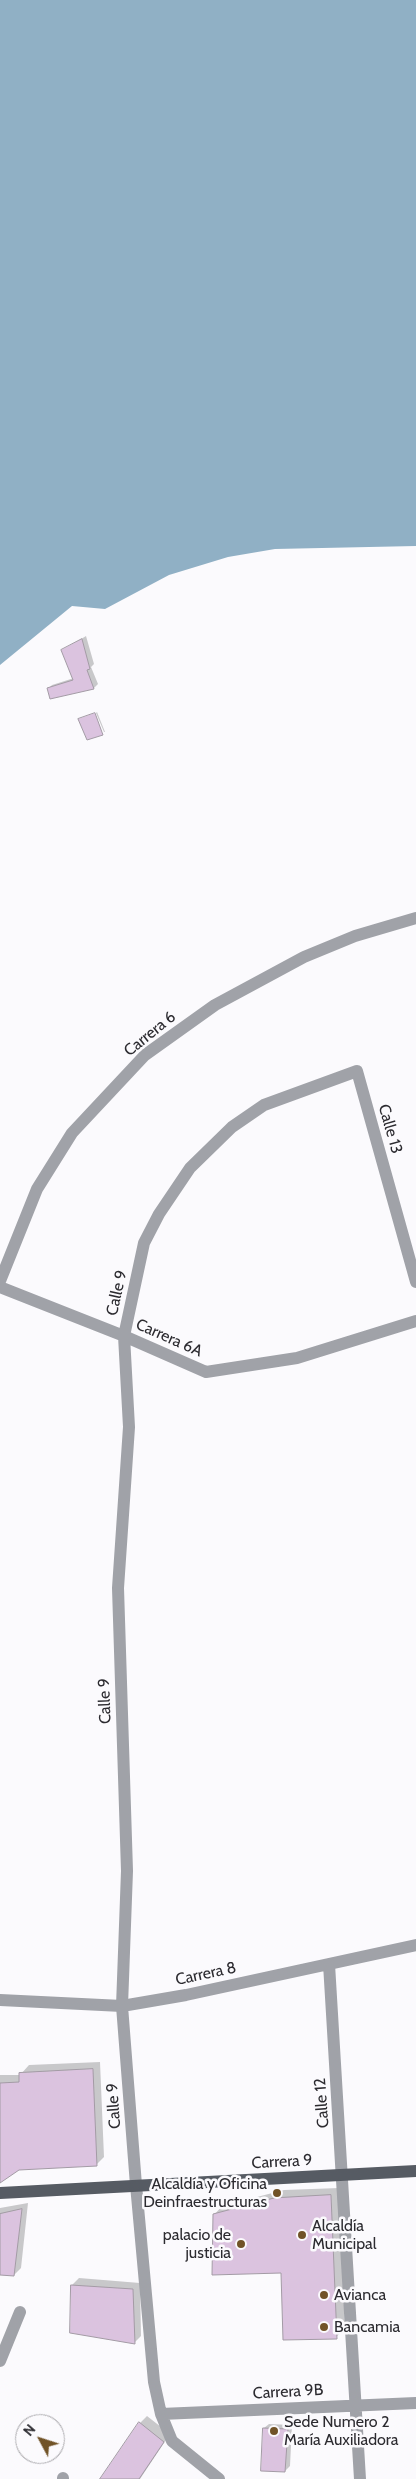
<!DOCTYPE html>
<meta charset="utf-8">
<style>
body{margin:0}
#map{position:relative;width:416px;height:2479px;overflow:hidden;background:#fbfafd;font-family:Cabin,sans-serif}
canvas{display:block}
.north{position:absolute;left:15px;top:2414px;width:50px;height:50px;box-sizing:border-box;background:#fbfafd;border:1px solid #a8a7ab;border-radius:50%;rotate:310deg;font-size:14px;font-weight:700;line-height:20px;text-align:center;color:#2c2b30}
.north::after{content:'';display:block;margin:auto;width:18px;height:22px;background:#715327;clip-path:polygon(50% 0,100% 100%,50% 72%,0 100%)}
</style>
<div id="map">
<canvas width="416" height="2479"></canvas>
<div class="north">N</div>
</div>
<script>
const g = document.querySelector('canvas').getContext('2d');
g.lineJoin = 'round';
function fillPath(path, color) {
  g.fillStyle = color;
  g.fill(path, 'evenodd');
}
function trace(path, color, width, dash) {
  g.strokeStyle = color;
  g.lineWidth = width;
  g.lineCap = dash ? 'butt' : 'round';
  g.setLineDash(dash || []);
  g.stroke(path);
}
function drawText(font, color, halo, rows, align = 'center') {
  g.font = font + ' Cabin,sans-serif';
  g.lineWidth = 5;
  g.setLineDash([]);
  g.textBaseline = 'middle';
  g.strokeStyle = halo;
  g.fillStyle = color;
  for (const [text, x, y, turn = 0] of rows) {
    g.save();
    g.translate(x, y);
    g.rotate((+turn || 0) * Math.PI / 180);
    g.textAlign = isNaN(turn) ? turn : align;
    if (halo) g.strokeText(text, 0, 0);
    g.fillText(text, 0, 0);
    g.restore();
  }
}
fillPath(new Path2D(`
 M0 0H416V546L275 549 228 557 169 575 105 609 72 606 0 665Z`), '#90b0c5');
fillPath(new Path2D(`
 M86 636 94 664 91 667 98 684 94 688 51 698 48 689 52 685 74 678 63 650Z
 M97 712 105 732H104L96 713Z
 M100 2062 104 2157 96 2165 19 2169 0 2181V2075H20L29 2065Z
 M339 2188 345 2329 336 2337 283 2272 214 2215 222 2206 284 2190Z
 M28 2203 21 2268 14 2275 0 2274V2208Z
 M79 2278 140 2283 141 2336 134 2343 71 2332 72 2285Z
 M147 2416 170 2434 140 2479H109L140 2423Z
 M269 2424 292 2425 290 2466 285 2471 264 2428Z`), '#0003');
const building = new Path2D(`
 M82 639 90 669 87 670 94 689 50 699 47 688 73 680 61 650Z
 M95 713 103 735 87 740 78 719Z
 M93 2069 97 2166 19 2170 0 2183V2083L19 2082V2073Z
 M331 2195 337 2339 283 2340 281 2273 212 2275 213 2214 274 2198Z
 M22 2209 14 2276 0 2275V2214Z
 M71 2285 133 2289 135 2344 70 2333Z
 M139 2422 164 2442 139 2479H100Z
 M263 2428 288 2429 285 2472 261 2471Z`);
fillPath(building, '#dbc3df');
trace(building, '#a39ba5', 1);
trace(new Path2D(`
 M0 1281 37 1189 72 1133 145 1055 215 1005 304 957 355 936 416 918
 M0 1287 124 1336 206 1372 297 1358 416 1321
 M329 1964 360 2479
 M0 2000 122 2006 186 1995 416 1945
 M0 2361 20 2312
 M161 2414 416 2403
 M63 2479V2478
 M219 2479 172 2441 161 2414 154 2382 136 2185 122 2006 127 1871 118 1588 129 1427 124 1336 144 1243 159 1214 190 1168 232 1127 264 1105 357 1071 416 1282`), '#a0a2a8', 12);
trace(new Path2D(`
 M0 2193 416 2171`), '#565b63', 12);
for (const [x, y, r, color] of [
 [277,2193,5,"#715327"],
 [302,2235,5,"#715327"],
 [241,2244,5,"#715327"],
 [324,2295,5,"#715327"],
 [324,2327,5,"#715327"],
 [274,2431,5,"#715327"]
]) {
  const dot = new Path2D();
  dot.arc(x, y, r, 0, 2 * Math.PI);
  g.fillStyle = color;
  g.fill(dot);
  trace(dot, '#fbfafd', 2);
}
drawText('16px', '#2c2b30', '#fbfafd', [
 ["Carrera 6",150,1034,-39],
 ["Calle 13",390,1129,74],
 ["Calle 9",117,1293,-77],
 ["Carrera 6A",169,1338,24],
 ["Calle 9",105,1701,-92],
 ["Carrera 8",206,1974,-12],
 ["Calle 12",322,2103,-94],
 ["Calle 9",114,2106,-94],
 ["Carrera 9",282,2162,-3],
 ["Carrera 9B",288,2392,-3]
]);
drawText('16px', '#2c2b30', '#fbfafd', [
 ["Alcaldía y Oficina",267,2184,"right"],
 ["Deinfraestructuras",267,2202,"right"],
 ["Alcaldía",312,2226],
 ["Municipal",312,2244],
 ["palacio de",231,2235,"right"],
 ["justicia",231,2253,"right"],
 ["Avianca",334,2295],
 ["Bancamia",334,2327],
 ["Sede Numero 2",284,2422],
 ["María Auxiliadora",284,2440]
], 'left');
</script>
